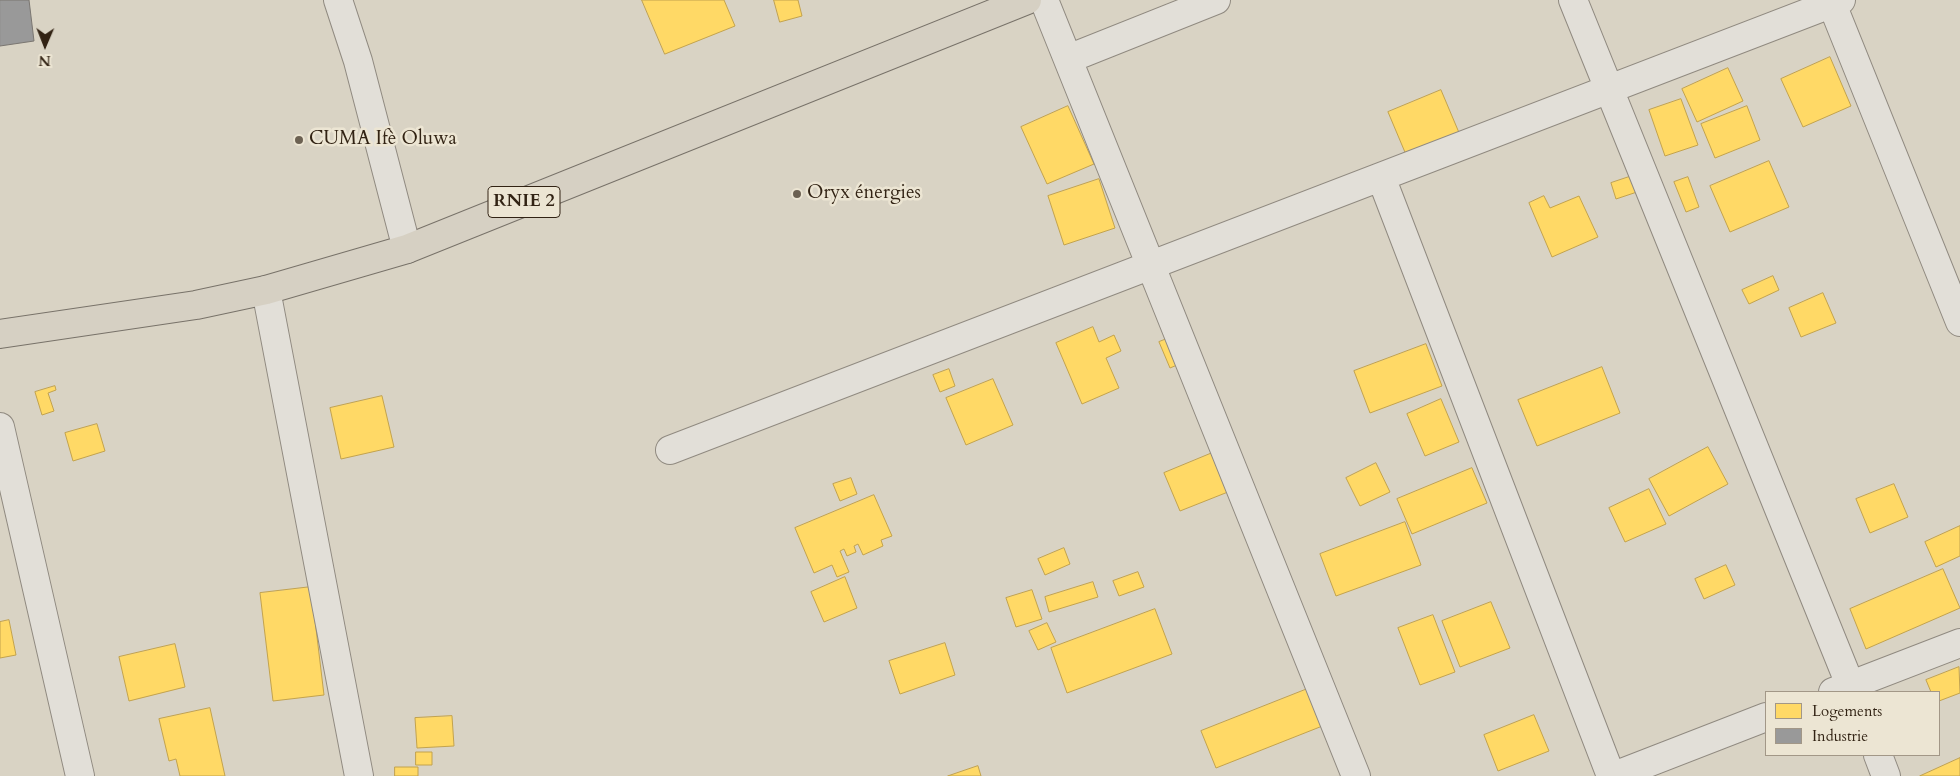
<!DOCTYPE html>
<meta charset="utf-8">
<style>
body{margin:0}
#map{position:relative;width:1960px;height:776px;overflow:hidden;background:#d9d3c4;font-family:Cardo,serif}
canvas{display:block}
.legend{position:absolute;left:1765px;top:691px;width:175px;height:65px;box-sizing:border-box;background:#ece5d3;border:1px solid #a29787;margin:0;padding:6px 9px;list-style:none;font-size:15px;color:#322314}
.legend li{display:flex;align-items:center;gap:10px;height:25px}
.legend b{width:25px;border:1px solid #a29787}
.north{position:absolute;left:20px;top:20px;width:50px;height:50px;-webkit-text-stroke:4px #ece5d3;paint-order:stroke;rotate:181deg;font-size:14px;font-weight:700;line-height:20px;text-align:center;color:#322314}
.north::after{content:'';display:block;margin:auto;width:18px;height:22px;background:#322314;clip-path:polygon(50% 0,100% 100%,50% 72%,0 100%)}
</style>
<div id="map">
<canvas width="1960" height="776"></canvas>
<ul class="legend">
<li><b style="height:14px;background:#ffd966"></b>Logements</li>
<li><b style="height:14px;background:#999"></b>Industrie</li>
</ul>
<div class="north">N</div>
</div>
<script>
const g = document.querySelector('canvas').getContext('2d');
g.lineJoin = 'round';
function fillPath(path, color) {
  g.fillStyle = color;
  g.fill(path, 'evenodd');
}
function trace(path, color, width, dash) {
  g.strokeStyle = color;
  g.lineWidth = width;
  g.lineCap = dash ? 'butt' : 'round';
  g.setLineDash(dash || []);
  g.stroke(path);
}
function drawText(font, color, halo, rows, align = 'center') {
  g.font = font + ' Cardo,serif';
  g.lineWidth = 5;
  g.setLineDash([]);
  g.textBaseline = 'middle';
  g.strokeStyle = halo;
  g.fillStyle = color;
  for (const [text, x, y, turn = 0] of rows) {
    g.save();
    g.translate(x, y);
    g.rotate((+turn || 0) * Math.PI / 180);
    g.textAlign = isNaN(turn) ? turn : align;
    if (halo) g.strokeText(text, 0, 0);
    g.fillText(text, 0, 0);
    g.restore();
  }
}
const homes = new Path2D(`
 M642 0H724L735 26 665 54Z
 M774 0H798L802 16 780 22Z
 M1830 57 1851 106 1803 127 1781 79Z
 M1728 68 1743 101 1697 122 1682 89Z
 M1441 90 1460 135 1407 157 1388 112Z
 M1681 99 1698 145 1665 156 1649 110Z
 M1068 106 1094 164 1047 184 1021 127Z
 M1747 106 1760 140 1715 158 1701 124Z
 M1769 161 1789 207 1730 232 1710 186Z
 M1635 175 1640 191 1616 199 1611 183Z
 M1688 177 1699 207 1686 212 1674 182Z
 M1099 179 1115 228 1064 245 1048 196Z
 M1544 196 1550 208 1579 196 1598 237 1552 257 1529 203Z
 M1773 276 1779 290 1749 304 1742 290Z
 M1823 293 1836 323 1801 337 1789 308Z
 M1093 327 1099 342 1114 335 1121 351 1106 358 1119 388 1082 404 1056 343Z
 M1177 335 1189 360 1170 368 1159 342Z
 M1426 344 1442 386 1370 413 1354 371Z
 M1602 367 1620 413 1537 446 1518 400Z
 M949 369 955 386 940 392 933 375Z
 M993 379 1013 425 966 445 946 398Z
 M55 386 56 390 48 393 54 411 42 415 35 392Z
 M382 396 394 447 341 459 330 408Z
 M1441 399 1459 442 1425 456 1407 414Z
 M97 424 105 451 73 461 65 433Z
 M1708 447 1728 484 1669 516 1649 479Z
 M1222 449 1238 488 1180 511 1164 473Z
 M1376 463 1390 492 1360 506 1346 478Z
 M1472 468 1487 503 1412 534 1397 499Z
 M851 478 857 494 840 501 833 484Z
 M1894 484 1908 517 1870 533 1856 499Z
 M1649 489 1666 524 1625 542 1609 508Z
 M874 495 892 536 881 540 883 546 863 555 858 544 854 546 856 552 847 556 844 549 840 551 849 572 837 577 832 565 814 573 795 528Z
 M1405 522 1421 565 1336 596 1320 554Z
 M1960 526V556L1936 567 1925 542Z
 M1064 548 1070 564 1045 575 1038 559Z
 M1726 565 1735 585 1704 599 1695 579Z
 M1943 569 1960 608 1866 649 1850 609Z
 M1138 572 1144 587 1119 596 1113 581Z
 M845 577 857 608 824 622 811 592Z
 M1093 582 1098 597 1049 612 1045 597Z
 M311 587 324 695 273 701 260 593Z
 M1032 590 1042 619 1016 627 1006 598Z
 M1491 602 1510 648 1460 667 1442 621Z
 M1155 609 1172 654 1067 693 1051 648Z
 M1433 615 1455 672 1420 685 1398 628Z
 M9 620 16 655 0 658V622Z
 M1047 623 1056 642 1038 650 1029 631Z
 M945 643 955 675 900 694 889 661Z
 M175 644 185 687 129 701 119 657Z
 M1959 667 1960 693 1939 701V692H1931L1926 680Z
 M1315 686 1330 723 1216 768 1201 731Z
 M210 708 225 776H180L176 759 169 761 159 719Z
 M1534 715 1549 751 1498 771 1484 735Z
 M452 716 454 746 417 748 415 718Z
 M416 752H432V765H416Z
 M1960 758V776H1920Z
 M978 766 981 776H948Z
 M395 767H418V776H395Z`);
fillPath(homes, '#ffd966');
trace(homes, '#c2a24d', 1);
const industry = new Path2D(`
 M0 0H29L34 41 0 46Z`);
fillPath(industry, '#999');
trace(industry, '#7a7671', 1);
const minor = new Path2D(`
 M338 0 358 61 407 249
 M1044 0 1356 776
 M1573 0 1853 692
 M1832 4 1960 322
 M1068 59 1216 0
 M1381 177 1611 776
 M266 290 359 776
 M0 427 80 776
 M670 450 1841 0
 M1833 692 1960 643
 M1878 755 1886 776
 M1614 776 1766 717`);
const major = new Path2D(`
 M0 334 196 305 266 290 407 249 1027 0`);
trace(minor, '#908a80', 30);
trace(major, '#787269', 30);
trace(minor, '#e2dfd8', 28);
trace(major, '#d6d0c3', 28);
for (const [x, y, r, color] of [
 [299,140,5,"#6c6152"],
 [797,194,5,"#6c6152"]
]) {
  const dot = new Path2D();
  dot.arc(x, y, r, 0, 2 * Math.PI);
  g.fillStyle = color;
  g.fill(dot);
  trace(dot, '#ece5d3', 2);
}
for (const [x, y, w] of [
 [524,202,72]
]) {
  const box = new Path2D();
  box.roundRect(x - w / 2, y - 15.5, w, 31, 4);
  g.fillStyle = '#ece5d3';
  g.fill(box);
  trace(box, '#322314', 1);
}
drawText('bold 18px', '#322314', null, [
 ["RNIE 2",524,202]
]);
drawText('19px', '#322314', '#ece5d3', [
 ["CUMA Ifè Oluwa",309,140],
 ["Oryx énergies",807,194]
], 'left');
</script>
